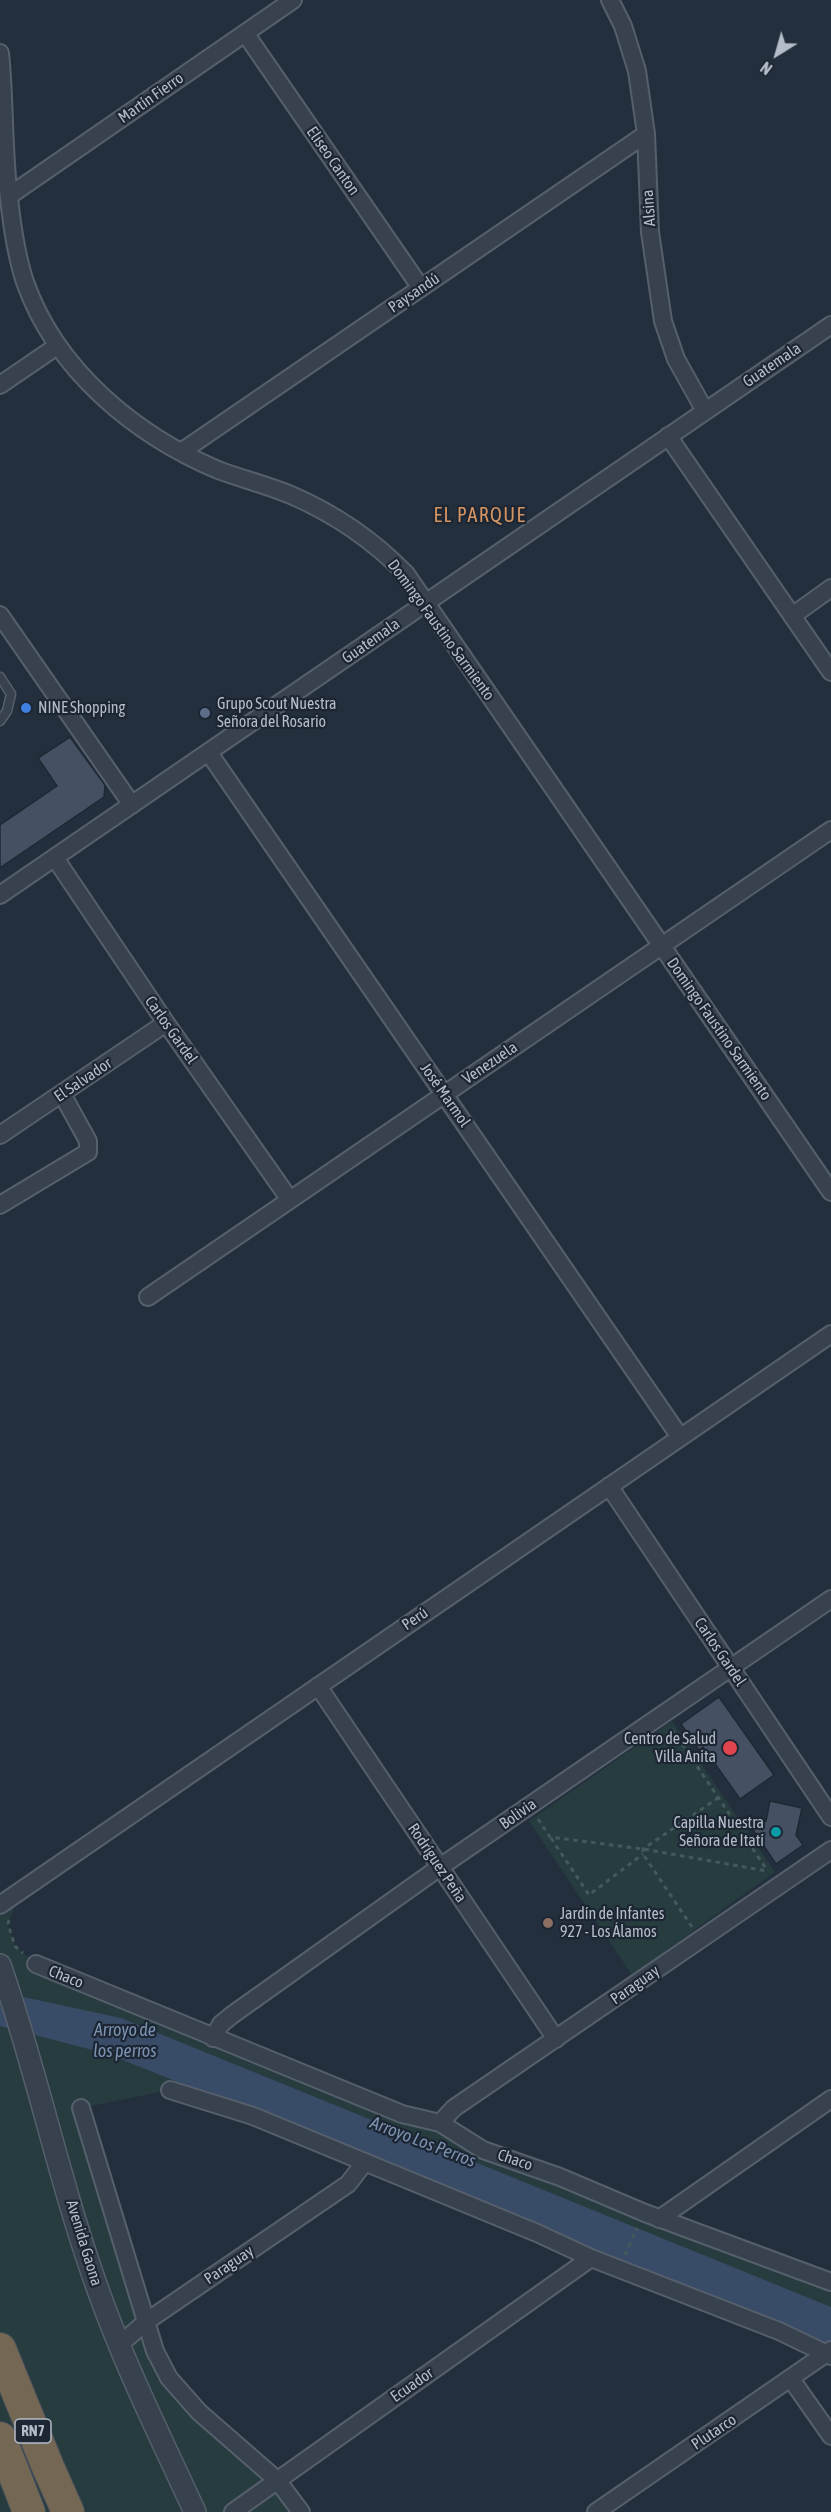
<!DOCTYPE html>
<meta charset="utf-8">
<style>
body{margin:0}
#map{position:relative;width:831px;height:2512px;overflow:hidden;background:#242f3e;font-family:"Asap Condensed",sans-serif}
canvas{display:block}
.north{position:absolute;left:747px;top:24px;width:60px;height:60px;-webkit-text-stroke:4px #1d2633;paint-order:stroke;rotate:217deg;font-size:16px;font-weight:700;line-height:24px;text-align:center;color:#b4bcc9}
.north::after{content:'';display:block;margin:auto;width:21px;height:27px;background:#b4bcc9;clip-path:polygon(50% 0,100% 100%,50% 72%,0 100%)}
</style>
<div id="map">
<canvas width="831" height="2512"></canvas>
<div class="north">N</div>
</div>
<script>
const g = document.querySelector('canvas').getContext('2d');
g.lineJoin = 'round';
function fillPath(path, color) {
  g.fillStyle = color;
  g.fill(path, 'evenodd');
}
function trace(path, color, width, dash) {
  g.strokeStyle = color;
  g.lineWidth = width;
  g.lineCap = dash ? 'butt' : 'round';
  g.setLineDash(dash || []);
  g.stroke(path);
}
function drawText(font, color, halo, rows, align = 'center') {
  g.font = font + ' "Asap Condensed",sans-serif';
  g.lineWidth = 4.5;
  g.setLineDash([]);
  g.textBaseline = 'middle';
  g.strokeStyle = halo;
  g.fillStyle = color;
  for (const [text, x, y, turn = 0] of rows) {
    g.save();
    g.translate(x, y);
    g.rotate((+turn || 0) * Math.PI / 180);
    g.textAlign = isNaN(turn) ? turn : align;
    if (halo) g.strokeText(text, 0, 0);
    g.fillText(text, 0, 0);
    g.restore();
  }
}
fillPath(new Path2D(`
 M672 1721 775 1872 632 1975 529 1821Z
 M21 1890 8 1925 15 1946 36 1964 464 2139 831 2282V2356L169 2090 82 2108 169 2378 301 2512H0V1905Z`), '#263c3f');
fillPath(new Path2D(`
 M0 1992 121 2018 831 2307V2345L108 2054 0 2026Z`), '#394c67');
const building = new Path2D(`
 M70 737 105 785 104 797 0 868V825L57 786 38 758Z
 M719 1697 774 1775 740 1799 703 1747 699 1750 681 1724Z
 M770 1801 802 1808 796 1835 803 1845 776 1864 753 1830 766 1821Z`);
fillPath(building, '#455162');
trace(building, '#1f2835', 1.5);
const service = new Path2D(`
 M0 677 11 694 7 711 0 721`);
const minor = new Path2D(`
 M610 0 623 26 637 71 646 134 650 232 663 321 676 359 705 411
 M245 33 421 288
 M0 53C5 101 3 150 9 198 12 226 16 255 25 282 56 370 135 435 218 470 242 479 267 485 291 495 335 514 373 540 406 574L831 1192
 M9 196 293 0
 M0 385 57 346
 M668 436 831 672
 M181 452 646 134
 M0 615 132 805
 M792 616 831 588
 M209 753 680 1437
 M55 858 166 1023 290 1200
 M0 895 831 325
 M0 1135 166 1023
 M0 1205 88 1152V1141L62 1094
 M148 1297 831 830
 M609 1486 831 1817
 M318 1686 556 2039
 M0 1905 831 1334
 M36 1964 402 2114 440 2123 483 2150 560 2177 645 2213 831 2282
 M213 2038 221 2024 232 2015 440 1867 831 1599
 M170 2090 253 2116 537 2233 591 2258 779 2331 831 2356
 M81 2108 155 2351 169 2378 199 2412 277 2480 301 2512
 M440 2123 454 2108 831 1850
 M659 2219 831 2099
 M119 2345 147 2321 348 2184 365 2162
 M791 2379 831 2436
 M233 2512 591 2258
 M596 2512 831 2350`);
const tertiary = new Path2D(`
 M0 1965C37 2071 59 2181 97 2287 124 2364 161 2438 195 2512`);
const motorway = new Path2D(`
 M0 2349 48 2467 68 2512
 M0 2438 29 2512`);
trace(service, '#565f6c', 11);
trace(minor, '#565f6c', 20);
trace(tertiary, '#565f6c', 24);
trace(motorway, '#434c59', 34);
trace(new Path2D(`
 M672 1729 767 1870
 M538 1819 550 1837 643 1849 767 1871
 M551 1838 589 1895 643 1854
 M9 1920 8 1924 15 1946 23 1953
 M692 1927 643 1854V1849L718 1798
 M625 2255 637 2228`), '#44595c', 3, [4.5, 4.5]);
trace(service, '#38414e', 8);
trace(minor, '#38414e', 16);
trace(tertiary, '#38414e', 21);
trace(motorway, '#746855', 32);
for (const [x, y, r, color] of [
 [26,708,6,"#3f7fe0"],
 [205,713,6,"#5c6f8a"],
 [730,1748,8,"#e0444e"],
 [776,1832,6,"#0f9aa8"],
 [548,1923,6,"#8d6e63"]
]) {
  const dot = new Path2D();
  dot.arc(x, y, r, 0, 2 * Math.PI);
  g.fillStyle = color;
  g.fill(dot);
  trace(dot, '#1d2633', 2);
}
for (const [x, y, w] of [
 [33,2431,36]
]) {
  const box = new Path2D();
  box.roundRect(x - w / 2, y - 12, w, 24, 4.5);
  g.fillStyle = '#1d2633';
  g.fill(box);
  trace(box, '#b4bcc9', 1.5);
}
drawText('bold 15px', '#b4bcc9', null, [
 ["RN7",33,2431]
]);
drawText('16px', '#b4bcc9', '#1d2633', [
 ["Martín Fierro",151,98,-35],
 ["Eliseo Canton",333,161,55],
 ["Alsina",649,208,-94],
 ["Paysandú",414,293,-34],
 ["Guatemala",772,365,-34],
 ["Domingo Faustino Sarmiento",441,630,54],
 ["Guatemala",371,641,-35],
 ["Domingo Faustino Sarmiento",719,1029,55],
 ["Carlos Gardel",171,1030,55],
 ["Venezuela",490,1063,-34],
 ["El Salvador",83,1080,-34],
 ["José Marmol",445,1095,55],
 ["Perú",415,1619,-34],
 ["Carlos Gardel",720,1652,56],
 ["Bolivia",518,1814,-35],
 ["Rodríguez Peña",437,1863,56],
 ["Chaco",66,1977,22],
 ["Paraguay",635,1985,-35],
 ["Chaco",515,2160,19],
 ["Avenida Gaona",84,2243,73],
 ["Paraguay",229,2265,-34],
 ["Ecuador",412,2385,-35],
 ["Plutarco",714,2432,-34]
]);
drawText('16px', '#b4bcc9', '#1d2633', [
 ["Grupo Scout Nuestra",217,704],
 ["Señora del Rosario",217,722],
 ["NINE Shopping",38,708],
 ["Centro de Salud",716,1739,"right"],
 ["Villa Anita",716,1757,"right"],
 ["Capilla Nuestra",764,1823,"right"],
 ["Señora de Itatí",764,1841,"right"],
 ["Jardín de Infantes",560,1914],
 ["927 - Los Álamos",560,1932]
], 'left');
drawText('italic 18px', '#7c92b1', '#1d2633', [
 ["Arroyo de",125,2030],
 ["los perros",125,2051],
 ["Arroyo Los Perros",423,2142,21]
]);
g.letterSpacing = '1.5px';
drawText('20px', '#d59563', '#1d2633', [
 ["EL PARQUE",480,516]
]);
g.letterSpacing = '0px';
</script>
